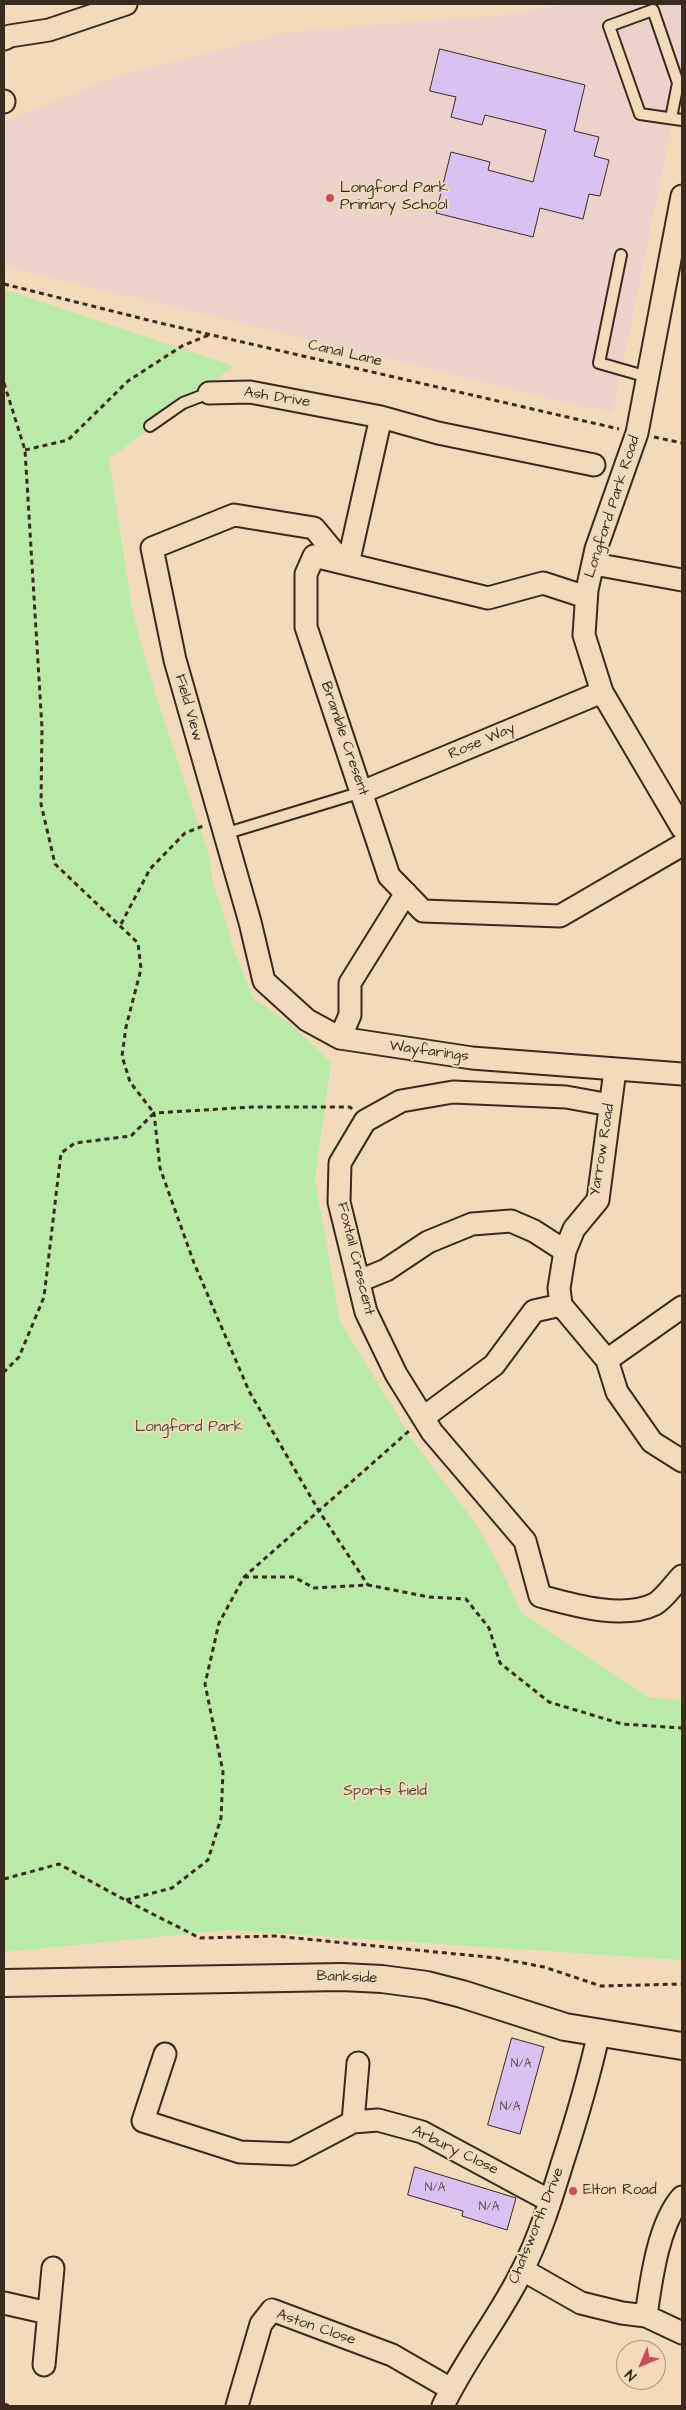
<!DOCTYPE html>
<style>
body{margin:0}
#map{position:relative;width:686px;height:2410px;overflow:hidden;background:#f3daba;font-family:"Architects Daughter",sans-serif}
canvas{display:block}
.frame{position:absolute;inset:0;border:5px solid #3b2a1e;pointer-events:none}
.north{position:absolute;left:616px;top:2340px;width:50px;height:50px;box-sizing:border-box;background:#f3daba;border:1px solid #a9947c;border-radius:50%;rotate:225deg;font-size:14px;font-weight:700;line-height:20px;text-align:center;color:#3b2a1e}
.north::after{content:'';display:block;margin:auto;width:18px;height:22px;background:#d1495b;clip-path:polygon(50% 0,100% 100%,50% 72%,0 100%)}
</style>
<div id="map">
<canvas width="686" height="2410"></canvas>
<div class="frame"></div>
<div class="north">N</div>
</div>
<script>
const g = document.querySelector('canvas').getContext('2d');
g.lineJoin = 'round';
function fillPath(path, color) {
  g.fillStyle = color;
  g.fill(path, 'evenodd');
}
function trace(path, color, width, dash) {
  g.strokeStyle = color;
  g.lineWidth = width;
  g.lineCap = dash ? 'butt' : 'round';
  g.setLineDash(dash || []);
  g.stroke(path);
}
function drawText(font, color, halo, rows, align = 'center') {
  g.font = font + ' "Architects Daughter",sans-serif';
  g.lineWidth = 4;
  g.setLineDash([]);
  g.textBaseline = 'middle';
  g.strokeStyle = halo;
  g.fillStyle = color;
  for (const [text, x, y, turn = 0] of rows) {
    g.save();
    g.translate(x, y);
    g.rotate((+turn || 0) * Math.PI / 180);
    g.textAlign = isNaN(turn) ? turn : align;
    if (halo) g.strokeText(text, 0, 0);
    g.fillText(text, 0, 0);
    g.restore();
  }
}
fillPath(new Path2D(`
 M563 4H682V75L613 413 4 266V122L114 77 288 32 516 14Z`), '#ebd3cb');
fillPath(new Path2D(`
 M4 289 234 366 109 459 133 615 157 699 209 855 213 885 222 907 232 945 253 998 292 1025 331 1062 315 1179 340 1321 415 1444 476 1524 501 1568 521 1612 648 1697 682 1700V1960L228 1930 4 1952Z`), '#b9eaaa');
const building = new Path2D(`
 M440 49 585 85 574 131 599 137 594 156 609 160 600 196 589 194 583 219 540 208 533 237 436 213 451 152 490 162 488 170 533 182 546 130 485 115 482 125 451 117 456 97 430 91Z
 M512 2038 544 2047 520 2134 488 2125Z
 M415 2167 516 2198 507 2230 462 2216 463 2211 408 2195Z`);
fillPath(building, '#d9c2f2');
trace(building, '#3b2a1e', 1);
const service = new Path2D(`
 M671 118 678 83 653 10 609 26 640 114 682 120
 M621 255 599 363 648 377
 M150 426 183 403 209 393
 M224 834 362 792`);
const minor = new Path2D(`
 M4 39 10 36 49 30 126 4
 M4 101V102
 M682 196 637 433 596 549 587 590 584 635 602 692 682 828
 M209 393 250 392 381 417
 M348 564 381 417 438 433 594 465
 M594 564 682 580
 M586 597 543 583 488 598 314 556 306 574V627L389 876 423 911 560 916 682 845
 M362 792 602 692
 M406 893 350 983V1015L340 1038 472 1058 682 1074
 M340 1038 307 1020 264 981 250 922 175 660 152 548 234 515 314 528 343 563
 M610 1105 566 1097 453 1092 401 1101 365 1121 340 1163 339 1202 366 1312 396 1374 432 1432 525 1541 540 1596C573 1605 623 1620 655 1604 665 1598 674 1584 682 1576
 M359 1281 386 1270 428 1242 472 1224 511 1221 534 1231 565 1251
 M682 1307 607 1360 617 1392 652 1442 682 1461
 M607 1360 561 1305 559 1288 565 1251 574 1229 598 1200 615 1070
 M424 1417 494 1365 534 1311 561 1305
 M165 2054 143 2121 240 2152 292 2154 353 2122 378 2120 422 2132 550 2201
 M353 2122 358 2063
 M523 2270 581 2303 622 2313 646 2316 682 2333
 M4 2303 48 2313
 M646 2316C651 2281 658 2224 682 2197
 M44 2365 53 2268
 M237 2406 261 2324 272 2310 392 2355 451 2389
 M443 2406C465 2359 499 2318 522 2271 539 2238 551 2200 562 2164 576 2121 589 2077 599 2032`);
const tertiary = new Path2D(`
 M4 1983 342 1977 382 1979 427 1985 462 1994 565 2027 682 2046`);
trace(service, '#3b2a1e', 14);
trace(minor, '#3b2a1e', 25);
trace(tertiary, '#3b2a1e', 30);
trace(new Path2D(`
 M4 284 160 323 619 429
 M4 383 25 450 42 728 41 804 55 864 138 943 141 969 126 1027 122 1056 130 1082 154 1113 131 1136 75 1143 61 1153 44 1297 19 1357 4 1372
 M654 437 682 443
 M25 450 68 440 128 381 182 346 209 335
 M121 924 150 869 185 833 203 826
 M352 1109 350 1107H253L154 1113 160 1168 194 1263 249 1391 319 1511 368 1585
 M244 1577H294L314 1588 368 1585 429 1597 466 1599 489 1628 500 1663 549 1702 622 1724 682 1728
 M4 1879 59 1864 125 1900 200 1938 275 1936 497 1958 544 1967 601 1986 682 1984
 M126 1900 172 1888 208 1860 221 1818 223 1772 205 1684 219 1623 244 1577 409 1431
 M4 2404 10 2406`), '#3b2a1e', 3, [5, 4]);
trace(service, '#f3daba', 10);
trace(minor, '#f3daba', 21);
trace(tertiary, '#f3daba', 26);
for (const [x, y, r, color] of [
 [330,198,5,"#d1495b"],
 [573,2191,5,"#d1495b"]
]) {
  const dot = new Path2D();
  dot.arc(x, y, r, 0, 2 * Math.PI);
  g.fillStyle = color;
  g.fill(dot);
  trace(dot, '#f3daba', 2);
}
drawText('12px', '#625053', null, [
 ["N/A",521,2064],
 ["N/A",510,2107],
 ["N/A",435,2188],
 ["N/A",489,2207]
]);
drawText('15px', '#3b2a1e', '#f3daba', [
 ["Longford Park",340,189],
 ["Primary School",340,206],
 ["Elton Road",583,2191]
], 'left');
drawText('15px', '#3b2a1e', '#f3daba', [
 ["Canal Lane",345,354,13],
 ["Ash Drive",277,398,9],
 ["Longford Park Road",613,507,-72],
 ["Field View",188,708,74],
 ["Bramble Cresent",344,739,71],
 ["Rose Way",482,742,-23],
 ["Wayfarings",429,1052,8],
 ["Yarrow Road",603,1150,-81],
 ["Foxtail Crescent",355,1259,76],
 ["Bankside",347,1978,2],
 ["Arbury Close",455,2151,26],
 ["Chatsworth Drive",537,2226,-68],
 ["Aston Close",316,2328,19]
]);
drawText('15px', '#4e4733', '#f3daba', [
 ["Longford Park",189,1428],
 ["Sports field",385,1792]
]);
</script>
